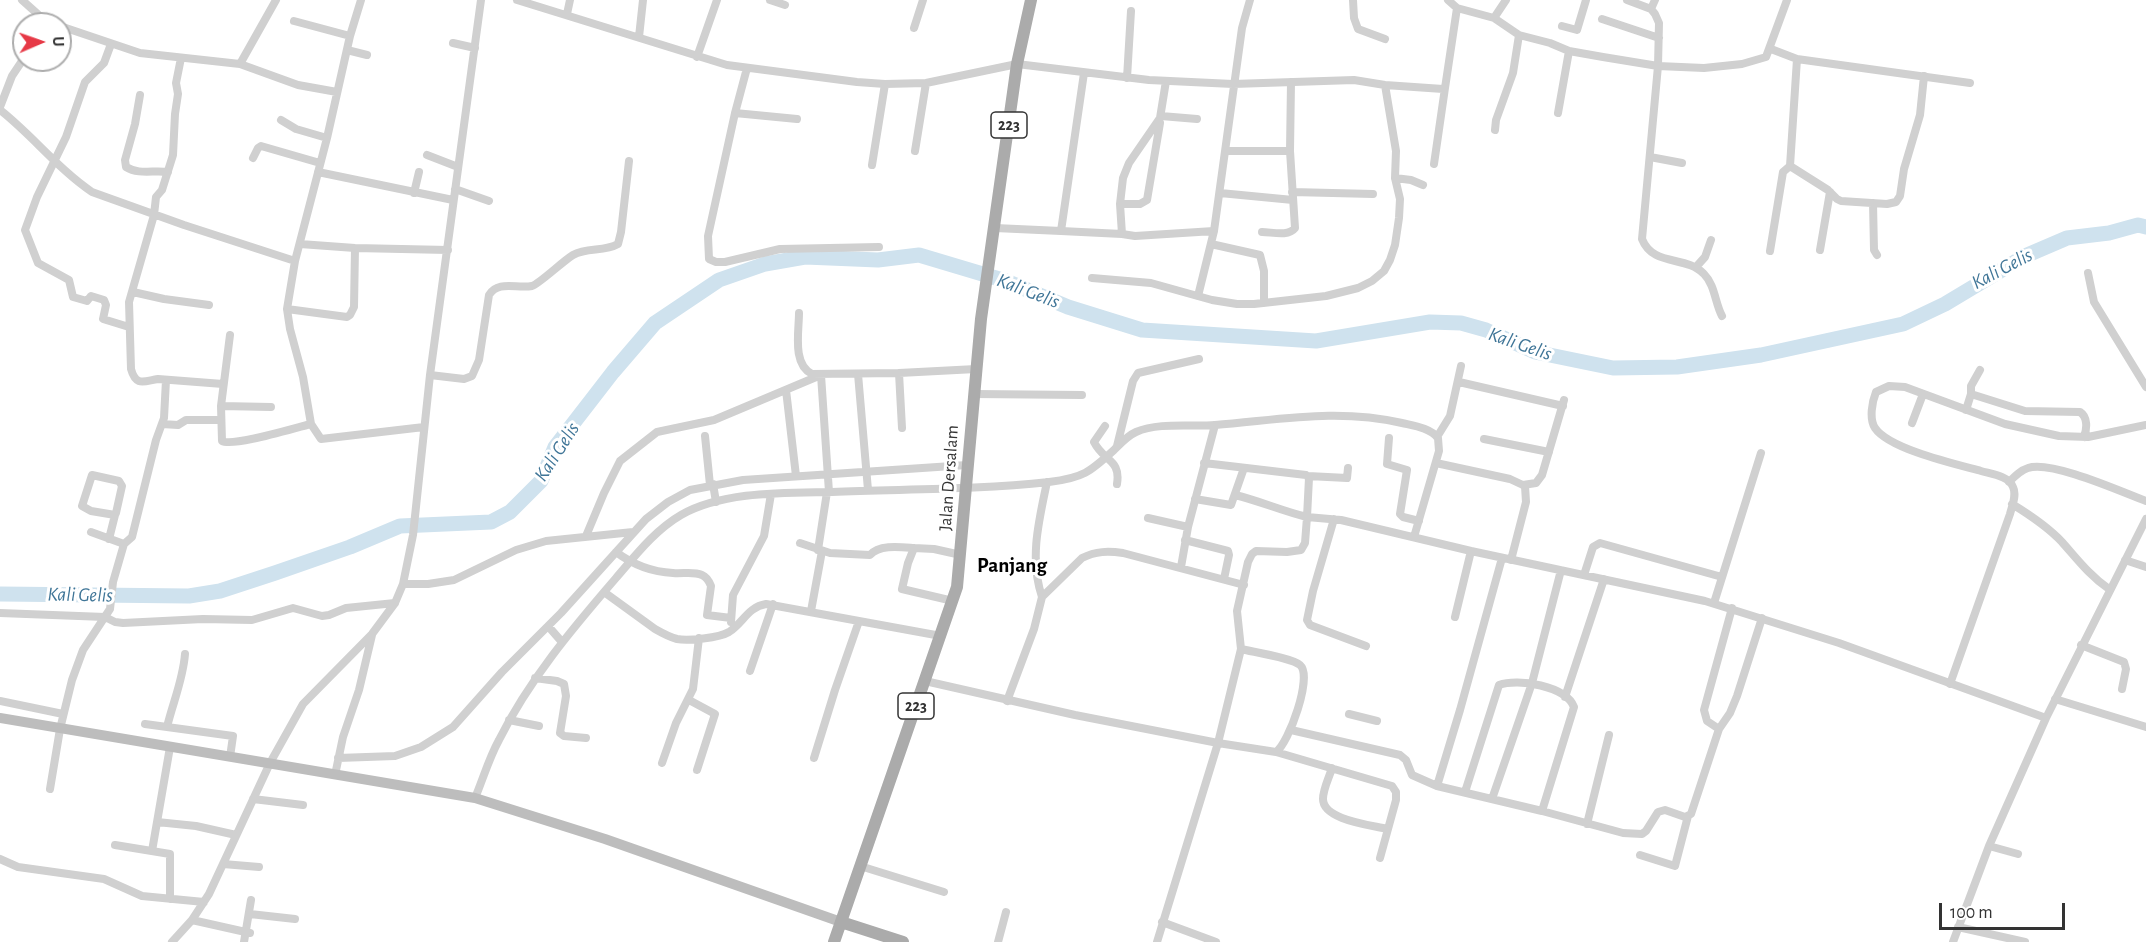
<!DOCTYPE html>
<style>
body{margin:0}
#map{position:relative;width:2146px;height:942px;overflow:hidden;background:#fff;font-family:"Alegreya Sans",sans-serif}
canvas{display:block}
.north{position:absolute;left:12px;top:12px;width:60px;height:60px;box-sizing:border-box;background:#fff;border:2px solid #adadad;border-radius:50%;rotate:88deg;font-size:16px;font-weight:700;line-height:24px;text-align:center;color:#333}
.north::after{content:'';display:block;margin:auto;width:21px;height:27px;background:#e63946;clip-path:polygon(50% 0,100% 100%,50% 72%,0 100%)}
.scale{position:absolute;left:1939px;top:903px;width:126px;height:27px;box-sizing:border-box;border:3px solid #333;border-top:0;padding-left:8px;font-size:18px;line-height:21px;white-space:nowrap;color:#333;-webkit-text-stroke:4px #fff;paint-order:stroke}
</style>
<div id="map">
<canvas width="2146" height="942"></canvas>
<div class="north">U</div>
<div class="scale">100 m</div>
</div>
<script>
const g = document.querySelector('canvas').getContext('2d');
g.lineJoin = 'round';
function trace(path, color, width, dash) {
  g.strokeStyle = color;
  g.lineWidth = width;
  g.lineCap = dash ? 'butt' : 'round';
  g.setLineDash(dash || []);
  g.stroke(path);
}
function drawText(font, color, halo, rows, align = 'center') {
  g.font = font + ' "Alegreya Sans",sans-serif';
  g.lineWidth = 6;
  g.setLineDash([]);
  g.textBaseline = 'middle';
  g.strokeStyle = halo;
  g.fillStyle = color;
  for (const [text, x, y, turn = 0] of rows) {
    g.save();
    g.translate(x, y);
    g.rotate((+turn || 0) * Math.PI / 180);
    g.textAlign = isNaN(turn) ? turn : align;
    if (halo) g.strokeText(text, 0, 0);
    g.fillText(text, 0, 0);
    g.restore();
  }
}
trace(new Path2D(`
 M0 594 189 596 220 591 275 573 350 547 400 526 491 522 510 512 541 481 555 447 613 372 655 323 719 280 765 264 805 257 878 260 919 255 1006 281 1068 307 1142 330 1316 341 1430 322 1461 323 1486 330 1535 352 1613 368 1677 367 1761 355 1903 324 1945 304 2025 256 2067 238 2109 233 2138 225 2146 227`), '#cfe2ee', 15);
trace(new Path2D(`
 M22 0 41 17 55 24
 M361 0 350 36 327 138 295 261 287 309 290 329 303 377 311 424 321 439 424 427
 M517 0 727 65 857 82 885 84 926 83 1017 64 1149 80 1233 84 1354 80 1385 85 1443 89 1445 88 1457 8
 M770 0 785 5
 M1353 0 1354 18 1358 29 1385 39
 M1448 0 1457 8 1494 18 1519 35 1550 43 1569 51 1603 57 1658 66 1704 68 1742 64 1766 57 1787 0
 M1627 0 1651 9 1655 14 1659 23 1658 66 1642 239C1653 267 1686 255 1704 274 1715 285 1715 303 1722 316
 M1651 9 1655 0
 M567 14 570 0
 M1494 18 1506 0
 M1602 19 1659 38
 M294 21 350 36
 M60 26 140 53 240 64 276 0
 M1562 26 1577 30 1586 0
 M914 28 923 0
 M639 37 643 0
 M453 43 475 48
 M111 44 104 63 85 82 66 137 37 197 25 230 38 263 69 280 73 297 87 301 91 296 104 300 106 305 103 319 129 327
 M1771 49 1797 59 1970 83
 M347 50 367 55
 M697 57 717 0
 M181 58 176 83 178 94 175 114 173 155 162 190 156 197 154 215 129 302 131 369C136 387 144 381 158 379L223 384
 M240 64 298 85 337 92
 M747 68 735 113 708 236 709 259 716 262H725L780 249 879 247
 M1127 78 1131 11
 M140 95 135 124 125 160 126 167C139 175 153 170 168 172
 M0 107 12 76 24 58
 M0 110C32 135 58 169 92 192L184 225 295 261
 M735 113 797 119
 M1558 113 1569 51
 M1161 116 1197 119
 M281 120 296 129 327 138
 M1495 130 1496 120 1513 73 1519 35
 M915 151 926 83
 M1226 151H1290
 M427 155 458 167
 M1650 157 1682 163
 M253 158 258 148 261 146 320 163
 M1434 164 1445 88
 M872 165 885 84
 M1790 166 1797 59
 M318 172 453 200
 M1395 178 1411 180 1423 185
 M455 189 489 201
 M1292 192 1373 194
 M414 193 419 172
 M1220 193 1293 200
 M1873 203 1874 250 1877 255
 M1120 204H1140L1147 200 1160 123
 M995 228 1061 231 1084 73
 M1061 231 1122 234 1120 204 1123 178 1129 163 1160 118 1166 81
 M1262 232C1272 232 1288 237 1295 228L1290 151 1291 82
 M1122 234 1135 236 1214 231
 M300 244 355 248 448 250
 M1211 244 1260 255 1264 271V303
 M1820 250 1830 192
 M1770 251 1783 172 1790 166 1828 190 1837 199 1841 201 1887 204 1896 202 1900 196 1904 169 1920 115 1924 76
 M1696 267 1705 257 1711 240
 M2088 273 2094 302 2146 387
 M1092 278 1151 283 1212 300 1237 304H1254L1326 296 1358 288 1372 281 1384 271 1390 260 1395 245 1399 218 1400 199 1395 178 1396 151 1385 85
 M133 292 164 299 209 305
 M1198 296 1214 231 1242 28 1250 0
 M287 309 347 317 350 315 354 307 355 248
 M799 313C799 332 792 364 812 374L899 373 976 369
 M230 335 221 406 271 407
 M899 373 902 428
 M858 374 868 490
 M430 375 464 379 472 376 479 360 489 295C498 280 517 289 532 286 539 284 563 261 573 255 587 247 604 252 618 244L621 232 629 161
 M1459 382 1563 406
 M786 390 796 476
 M974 394 1082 395
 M1971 394V386L1980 370
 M221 406 222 441C233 447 294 428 311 424
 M1966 410 1971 394 2025 411 2080 412C2088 417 2087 429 2084 437
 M1912 423 1923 394
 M162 424 178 425 186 420H220
 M1105 426 1094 442C1104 462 1121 459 1117 484
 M705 436 710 485
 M1437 437 1450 416 1461 366
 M1389 438 1387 464 1407 470 1400 514 1403 517 1419 521
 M1484 439 1549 452
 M1117 446 1133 381 1138 373 1199 359
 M1204 463 1306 475 1309 478 1307 517C1282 511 1260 501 1235 495
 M1436 463 1510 479 1525 486 1526 502 1511 560
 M1308 476 1347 478 1348 468
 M2009 482C2015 476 2021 470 2028 468 2051 460 2122 492 2146 501
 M713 484 716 502
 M1523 485 1536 483 1542 475 1564 400
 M1195 499 1231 505 1244 468
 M2012 504C2030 515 2048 527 2062 542 2077 559 2090 576 2109 589
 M1148 518 1188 527
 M1334 519 1313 591 1307 620 1310 625 1366 646
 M91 532 124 544
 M586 536 604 493 620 461 657 432 714 420 821 375 829 492
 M109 539 115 515 116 513 122 486 119 481 92 475 82 506 91 511 115 515
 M1185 540 1228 551 1229 555 1224 579
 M800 543 830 553 870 555C879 544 901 547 914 548
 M818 550 827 492
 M616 552C632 564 652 572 673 573 683 574 693 571 702 575 707 577 709 581 711 586L707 615 731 618
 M2125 560 2146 567
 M1181 567 1188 527 1215 425
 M1584 575 1593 547 1600 543 1722 577
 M403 584H428L454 580 516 550 546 541 633 532
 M604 592 655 629C662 633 669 637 677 639 688 641 719 638 729 632 743 623 748 607 766 604L941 636
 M1042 597C1029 559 1039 520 1047 482
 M953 601 902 589 908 563 914 548 934 549 961 555
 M1714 603 1761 453
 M811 611 822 551
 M0 613 105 617 115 622 123 623 203 619 252 620 293 608 322 616 329 615 346 608 395 603
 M1455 617 1471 551
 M731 622 733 595 764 536 771 494
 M548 626 562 642
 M2081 645 2124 662 2126 669 2122 689
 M750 671 773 604
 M535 678 557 681 564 684 566 696 560 733 564 736 586 738
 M925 681 1075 715 1218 743 1276 752C1289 743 1313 676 1300 665 1292 658 1253 652 1241 649
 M1950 684 2010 514C2012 506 2017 495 2013 487 2009 476 1991 474 1981 471 1955 464 1889 449 1875 428 1869 419 1872 402 1876 392L1889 386 1905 387 2005 424 2059 436 2088 437 2146 425
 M1565 697 1604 579
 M2055 699 2146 727
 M689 700 715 714 697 770
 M0 701 63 714
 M1007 701 1034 629 1042 597 1082 558C1096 551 1108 551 1123 553L1244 585
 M1349 714 1377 721
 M509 720 539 726
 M145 724 233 736 230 757
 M167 727C173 702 183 680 185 654
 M1719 729 1707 721 1704 710 1732 608
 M1291 730 1400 755 1406 760 1412 775 1437 786 1542 811 1623 833 1642 834 1646 831 1658 812 1665 810 1685 817 1691 814 1719 729 1730 713 1737 696 1762 618
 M1276 752 1392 786 1396 792V800L1380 858
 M338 758 395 756 421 747 453 727 502 672 561 613 646 519 668 502 690 490 743 480 967 465
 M814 758 835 690 859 621
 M662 763 676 723 693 689 699 638
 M1332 768C1329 778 1323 789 1323 799 1323 820 1371 825 1387 829
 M335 775 343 737 359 690 372 635
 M1437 786 1460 710 1502 558
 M50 789 60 729 72 680 83 650 110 609 113 582 124 544 132 537 156 440 164 418 166 380
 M1465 792 1499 685C1518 678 1566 686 1574 707L1542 811
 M475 798C483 779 489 758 499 740 529 680 572 629 616 578 635 556 655 530 681 515 723 491 785 493 832 492 905 489 977 490 1049 482 1083 478 1090 472 1114 450 1120 444 1127 436 1136 432 1159 422 1190 427 1215 425 1280 420 1337 408 1402 423 1415 426 1430 428 1438 438L1439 451 1414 537
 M253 799 303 805
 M1492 799 1532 683 1561 570
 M157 822 196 826 236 835
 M1587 824 1609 735
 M115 845 170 854V899
 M1989 846 2018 854
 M152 851 170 747
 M1640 855 1675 866 1688 816
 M0 859 18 867 104 879 142 896 204 902
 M223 864 259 867
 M860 866 944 892
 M250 914 295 919
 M192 920 250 933
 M1162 922 1216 942
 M1958 927 2025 942
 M172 942 192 920 209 894 270 763 303 704 372 634 395 603 403 584 413 535 430 375 481 0
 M244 942 251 900
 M998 942 1006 912
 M1157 942 1218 743 1241 649 1237 611 1248 562 1252 554 1256 551 1287 552 1301 550 1305 543 1307 517 1341 520 1471 551 1705 601 1839 643 2046 718
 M1953 942 1989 846 2046 718 2146 519`), '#d0d0d0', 8);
trace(new Path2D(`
 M0 718 475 798 605 839 841 922`), '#bdbdbd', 10);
trace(new Path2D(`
 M841 922 903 942
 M834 942 957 587 981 319 1017 64 1031 0`), '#ababab', 12);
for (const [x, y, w] of [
 [1009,125,36],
 [916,706,36]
]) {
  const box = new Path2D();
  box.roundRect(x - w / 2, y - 13, w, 26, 4.5);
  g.fillStyle = '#fff';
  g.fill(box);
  trace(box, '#333', 1.5);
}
drawText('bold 16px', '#333', null, [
 ["223",1009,125],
 ["223",916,706]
]);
drawText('18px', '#333', '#fff', [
 ["Jalan Dersalam",949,478,-86]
]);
drawText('italic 20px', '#3f7597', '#fff', [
 ["Kali Gelis",2002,269,-28],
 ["Kali Gelis",1028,291,21],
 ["Kali Gelis",1520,344,19],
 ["Kali Gelis",557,452,-57],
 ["Kali Gelis",80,595,1]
]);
drawText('bold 21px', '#000', '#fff', [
 ["Panjang",1012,566]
]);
</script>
